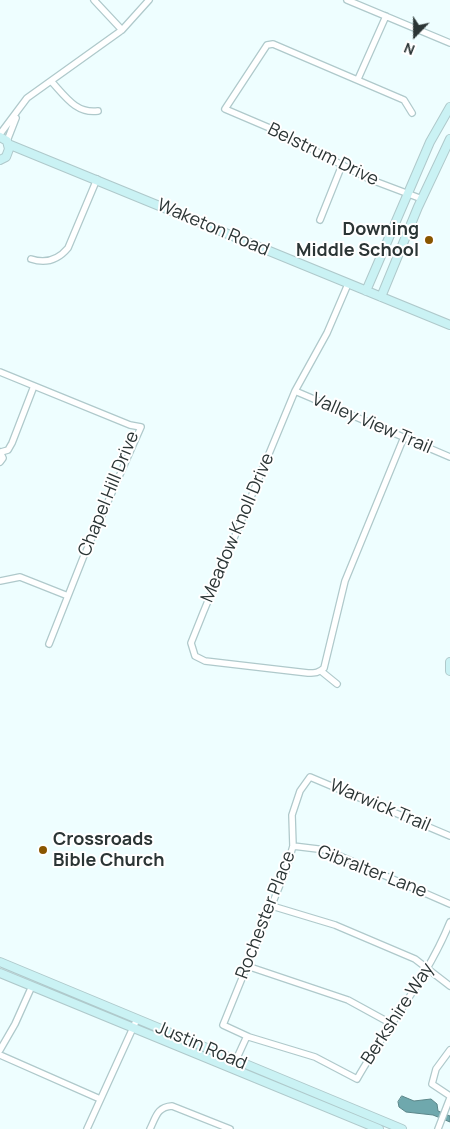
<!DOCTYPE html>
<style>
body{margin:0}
#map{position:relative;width:450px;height:1129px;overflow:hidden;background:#eefeff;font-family:Manrope,sans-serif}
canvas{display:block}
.north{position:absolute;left:390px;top:10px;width:50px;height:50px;-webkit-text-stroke:4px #fff;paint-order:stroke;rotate:202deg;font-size:14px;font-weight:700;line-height:20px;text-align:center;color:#2b3535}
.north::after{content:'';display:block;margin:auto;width:18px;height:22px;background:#2b3535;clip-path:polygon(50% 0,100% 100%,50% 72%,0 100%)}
</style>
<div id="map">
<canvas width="450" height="1129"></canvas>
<div class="north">N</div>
</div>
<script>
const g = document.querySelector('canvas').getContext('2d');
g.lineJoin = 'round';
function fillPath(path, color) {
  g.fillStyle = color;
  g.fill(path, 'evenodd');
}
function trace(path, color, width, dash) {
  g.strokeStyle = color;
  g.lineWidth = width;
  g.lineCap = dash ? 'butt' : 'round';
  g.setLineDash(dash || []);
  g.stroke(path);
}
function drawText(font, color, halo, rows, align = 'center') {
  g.font = font + ' Manrope,sans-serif';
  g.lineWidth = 4;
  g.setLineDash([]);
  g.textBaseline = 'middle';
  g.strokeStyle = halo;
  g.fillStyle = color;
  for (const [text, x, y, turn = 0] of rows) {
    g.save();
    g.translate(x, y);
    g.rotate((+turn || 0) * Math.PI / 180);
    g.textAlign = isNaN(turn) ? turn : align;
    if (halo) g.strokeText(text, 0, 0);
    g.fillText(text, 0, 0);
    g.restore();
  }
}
const water = new Path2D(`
 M402 1096 414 1101 431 1099 437 1104 438 1111 450 1116V1122L433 1115 406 1112 399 1107 398 1102Z`);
fillPath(water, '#6fa8ad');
trace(water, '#5b8689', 1);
const street = new Path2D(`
 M94 0 122 30
 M347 0 450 43
 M358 79 386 16
 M51 81C65 96 76 114 98 111
 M412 113 404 100 273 44 267 45 225 109 279 132 369 179 422 199
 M0 134 27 98 122 30 149 0
 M7 141 16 118
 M320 220 342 165
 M31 259C46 264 58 260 68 248L97 179
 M348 284 327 333 295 391 203 613 191 643 195 656 205 661 308 673C315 673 319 673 324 668L345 581 404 437
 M0 372 130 425 141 427 83 558 49 644
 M295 391 450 457
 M0 452 3 458 0 462
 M1 452 8 450 12 443 34 386
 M0 581 20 577 68 596
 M321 671 337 684
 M450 836 310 777 300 791 292 815 293 846 286 870 223 1025 249 1037 315 1057 357 1079C387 1026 427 979 450 922
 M293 846 326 850 450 904
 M272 906 335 925 415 959 450 986
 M247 966 348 1000 390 1023
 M0 1050 15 1024 32 986
 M450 1050 436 1069 432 1084 450 1096
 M0 1055 100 1099
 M236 1060 247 1036
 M87 1129 137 1019
 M150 1129C156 1117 157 1107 172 1106L230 1129
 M438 1129 450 1098`);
const secondary = new Path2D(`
 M0 137 7 141 9 149 6 157 0 160
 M8 144 450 325
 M366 291 430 142 450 107
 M381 297 418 207 450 139
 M450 662V671
 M0 962 402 1129
 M0 973 379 1129`);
trace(street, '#afc9cb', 8);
trace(secondary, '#afc9cb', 10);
trace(street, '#fff', 5.5);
trace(secondary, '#caf2f4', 8);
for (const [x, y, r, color] of [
 [429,240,5,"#895600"],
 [43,850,5,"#895600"]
]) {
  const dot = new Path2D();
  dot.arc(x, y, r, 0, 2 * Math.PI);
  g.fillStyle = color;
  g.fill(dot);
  trace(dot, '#fff', 2);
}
drawText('18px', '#2b3535', '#fff', [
 ["Belstrum Drive",323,155,26],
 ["Waketon Road",213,228,23],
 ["Valley View Trail",372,424,23],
 ["Chapel Hill Drive",109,494,-68],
 ["Meadow Knoll Drive",238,528,-67],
 ["Warwick Trail",380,806,23],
 ["Gibralter Lane",372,872,21],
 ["Rochester Place",266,915,-69],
 ["Berkshire Way",398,1014,-57],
 ["Justin Road",201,1046,23]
]);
drawText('bold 18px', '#2b3535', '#fff', [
 ["Downing",419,230],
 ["Middle School",419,251],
 ["Crossroads",53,840,"left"],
 ["Bible Church",53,861,"left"]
], 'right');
</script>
